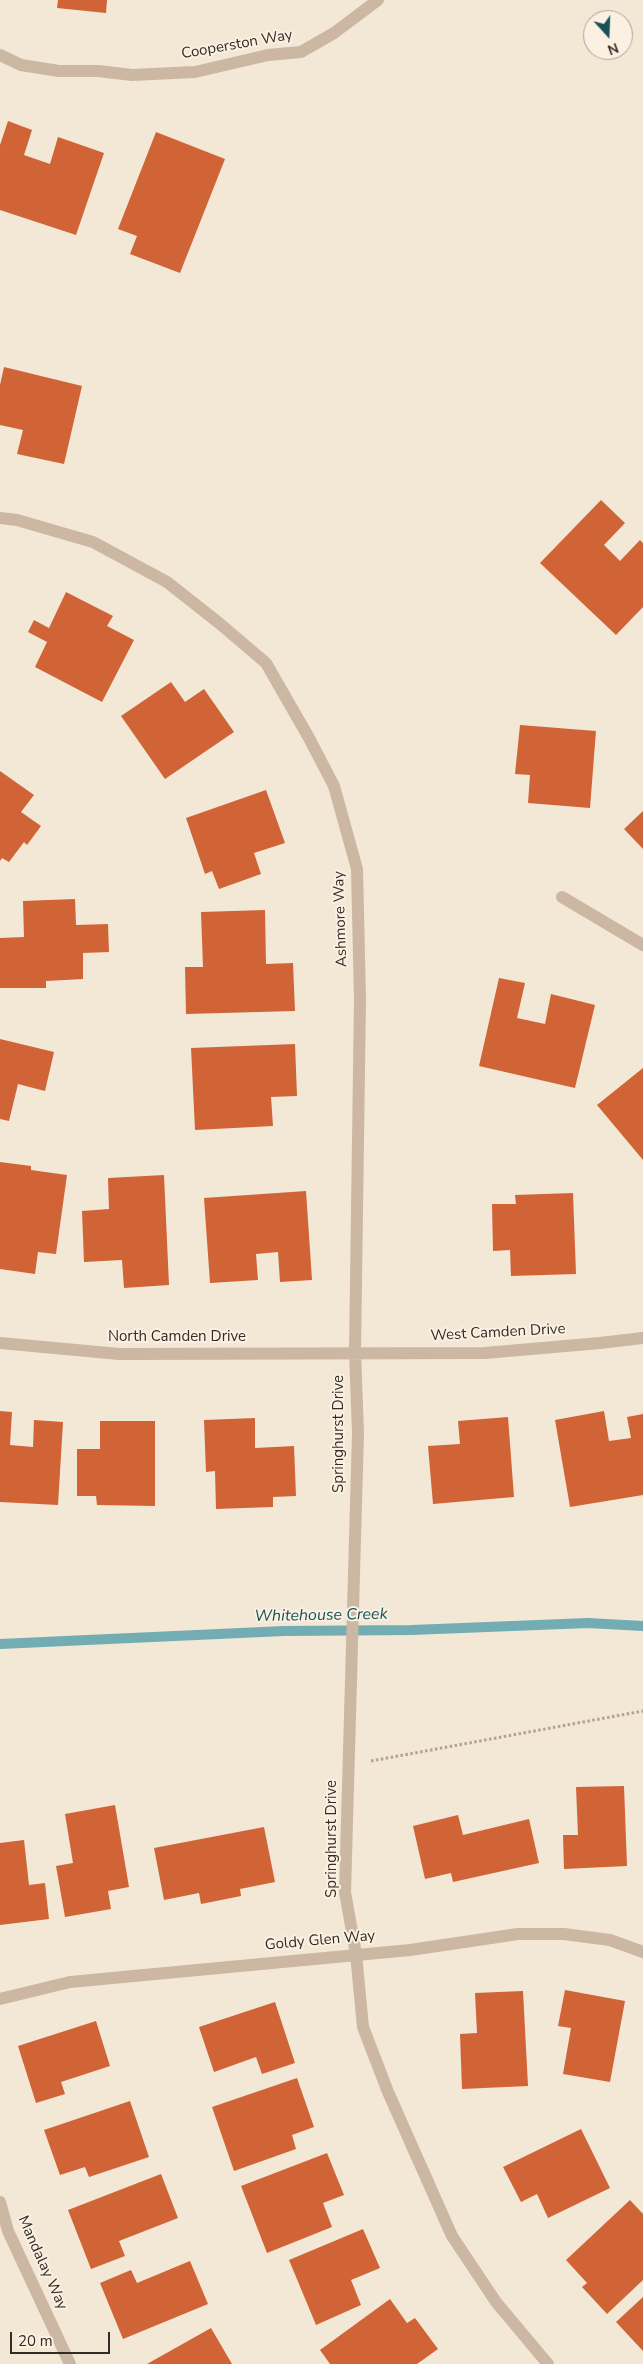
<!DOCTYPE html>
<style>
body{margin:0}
#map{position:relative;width:643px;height:2364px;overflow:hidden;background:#f3e7d6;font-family:"Nunito Sans",sans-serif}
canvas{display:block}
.north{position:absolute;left:583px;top:10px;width:50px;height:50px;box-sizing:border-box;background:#faf1e3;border:1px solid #aba297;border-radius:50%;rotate:160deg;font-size:14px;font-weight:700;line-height:20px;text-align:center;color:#352b25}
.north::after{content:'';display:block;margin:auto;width:18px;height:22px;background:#175259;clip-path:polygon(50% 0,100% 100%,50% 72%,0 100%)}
.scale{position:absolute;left:10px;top:2332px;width:100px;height:22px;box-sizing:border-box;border:2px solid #352b25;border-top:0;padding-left:6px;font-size:15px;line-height:18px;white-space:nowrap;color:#352b25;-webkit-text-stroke:4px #faf1e3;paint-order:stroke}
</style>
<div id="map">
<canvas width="643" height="2364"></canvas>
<div class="north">N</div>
<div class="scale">20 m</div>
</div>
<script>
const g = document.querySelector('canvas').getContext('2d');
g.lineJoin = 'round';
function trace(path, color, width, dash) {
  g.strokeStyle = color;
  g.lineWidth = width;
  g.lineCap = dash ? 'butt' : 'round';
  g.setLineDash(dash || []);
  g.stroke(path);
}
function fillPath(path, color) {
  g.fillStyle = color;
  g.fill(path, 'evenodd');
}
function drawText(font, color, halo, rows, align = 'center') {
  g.font = font + ' "Nunito Sans",sans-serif';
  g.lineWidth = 4;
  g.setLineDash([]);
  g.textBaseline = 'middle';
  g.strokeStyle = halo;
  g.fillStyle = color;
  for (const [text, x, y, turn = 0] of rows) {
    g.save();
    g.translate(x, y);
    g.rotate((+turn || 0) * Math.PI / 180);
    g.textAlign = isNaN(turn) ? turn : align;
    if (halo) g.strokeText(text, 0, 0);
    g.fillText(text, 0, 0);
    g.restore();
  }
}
trace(new Path2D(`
 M0 1644 284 1631 412 1630 588 1623 643 1626`), '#73acb2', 10);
fillPath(new Path2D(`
 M58 0H107L106 13 57 8Z
 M8 121 32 130 24 155 50 164 58 137 104 153 76 235 0 210V145Z
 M156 132 225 159 180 273 130 254 137 236 118 229Z
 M4 367 82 386 64 464 17 454 23 430 0 425V385Z
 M601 500 625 523 604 545 620 561 640 540 643 543V607L616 635 540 563Z
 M66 592 113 616 107 626 134 640 102 702 35 667 47 642 28 632 34 620 49 628Z
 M171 682 185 702 204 689 234 732 165 779 121 716Z
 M520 725 596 731 590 808 528 803 530 775 515 774Z
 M0 771 34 795 21 812 41 826 27 845 24 842 9 862 2 858 0 861Z
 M266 790 285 843 254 853 261 874 219 889 212 871 205 874 186 818Z
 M643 811V849L624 829Z
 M75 899 76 925 108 924 109 952 83 953V979L46 981V988H0V938L24 937 23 901Z
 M265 910 266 964 293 963 295 1011 186 1014 185 967H203L201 912Z
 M499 978 525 983 517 1018 545 1024 551 994 595 1005 575 1088 479 1066Z
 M0 1039 54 1052 45 1091 18 1084 9 1121 0 1119Z
 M295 1044 297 1096 271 1097 273 1126 195 1130 191 1048Z
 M643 1068V1160L597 1105Z
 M0 1162 31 1166V1170L67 1175 56 1254 38 1252 35 1274 0 1269Z
 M164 1175 169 1285 124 1288 122 1260 84 1262 82 1211 109 1209 108 1178Z
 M306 1191 312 1280 280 1282 278 1252 256 1254 258 1280 210 1283 204 1198Z
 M573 1193 576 1274 511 1276 510 1250 493 1251 492 1204H516L515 1195Z
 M0 1411 12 1412 10 1445 33 1447 34 1420 63 1422 58 1505 0 1502Z
 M604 1411 609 1441 631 1438 627 1417 643 1414V1495L570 1507 555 1420Z
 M508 1417 514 1497 433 1504 428 1446 460 1444 458 1421Z
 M255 1418V1448L294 1446 296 1496 273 1497V1507L216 1509 215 1471 206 1472 204 1420Z
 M100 1421H155V1506L97 1505 96 1496H77V1449H100Z
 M624 1786 627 1866 564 1869 563 1835H578L576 1787Z
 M115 1805 129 1887 108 1891 111 1909 65 1917 56 1866 73 1863 65 1814Z
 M458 1815 463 1835 529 1819 539 1863 453 1882 451 1873 425 1879 413 1826Z
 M264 1827 275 1882 240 1889 241 1896 201 1904 199 1893 164 1900 154 1848Z
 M24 1840 29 1885 45 1883 49 1919 0 1925V1843Z
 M565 1990 625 2001 610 2082 563 2074 571 2028 558 2026Z
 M523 1991 528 2086 462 2089 460 2034 477 2033 475 1993Z
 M275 2002 295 2063 262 2074 256 2057 214 2072 199 2027Z
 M96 2021 110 2066 61 2082 65 2094 36 2103 18 2046Z
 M297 2078 314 2127 292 2135 296 2149 234 2171 212 2107Z
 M130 2101 149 2157 89 2177 85 2167 60 2175 44 2130Z
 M581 2129 610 2188 548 2218 537 2194 521 2202 503 2167Z
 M327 2153 344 2195 323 2203 332 2227 267 2253 241 2186Z
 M161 2174 178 2218 119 2241 125 2256 91 2269 68 2210Z
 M630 2200 643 2214V2280L607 2314 582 2287 587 2283 566 2260Z
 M363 2229 380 2268 351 2280 361 2305 316 2325 289 2260Z
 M190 2261 208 2304 123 2339 100 2283 131 2270 137 2283Z
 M643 2297V2351L616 2322Z
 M390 2299 407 2323 415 2318 438 2349 417 2364H330L320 2350Z
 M211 2328 232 2364H147Z`), '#d06437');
trace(new Path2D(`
 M371 1761 643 1711`), '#b7a18c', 3, [2.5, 2.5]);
trace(new Path2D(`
 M0 55 21 65 59 71H98L132 75 195 72 268 55 301 52 334 33 378 0
 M0 518 17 520 93 542 167 582 219 623 266 663 309 738 334 786 357 869 360 999 355 1352
 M562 897 643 945
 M0 1999 70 1982 410 1950 518 1934H564L610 1940 643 1952
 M0 2202 8 2231 70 2364`), '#cbb7a2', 12);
trace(new Path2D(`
 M0 1343 119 1354 485 1353 600 1343 643 1338
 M355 1352 358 1433 345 1892 356 1954 363 2027 388 2092 452 2236 496 2302 548 2364`), '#cbb7a2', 12);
drawText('15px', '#352b25', '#faf1e3', [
 ["Cooperston Way",237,45,-10],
 ["Ashmore Way",341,919,-92],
 ["West Camden Drive",498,1333,-3],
 ["North Camden Drive",177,1337],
 ["Springhurst Drive",339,1434,-90],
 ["Springhurst Drive",332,1839,-90],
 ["Goldy Glen Way",320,1941,-5],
 ["Mandalay Way",42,2263,66]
]);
drawText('italic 16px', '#175259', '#faf1e3', [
 ["Whitehouse Creek",321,1616,-1]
]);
</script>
